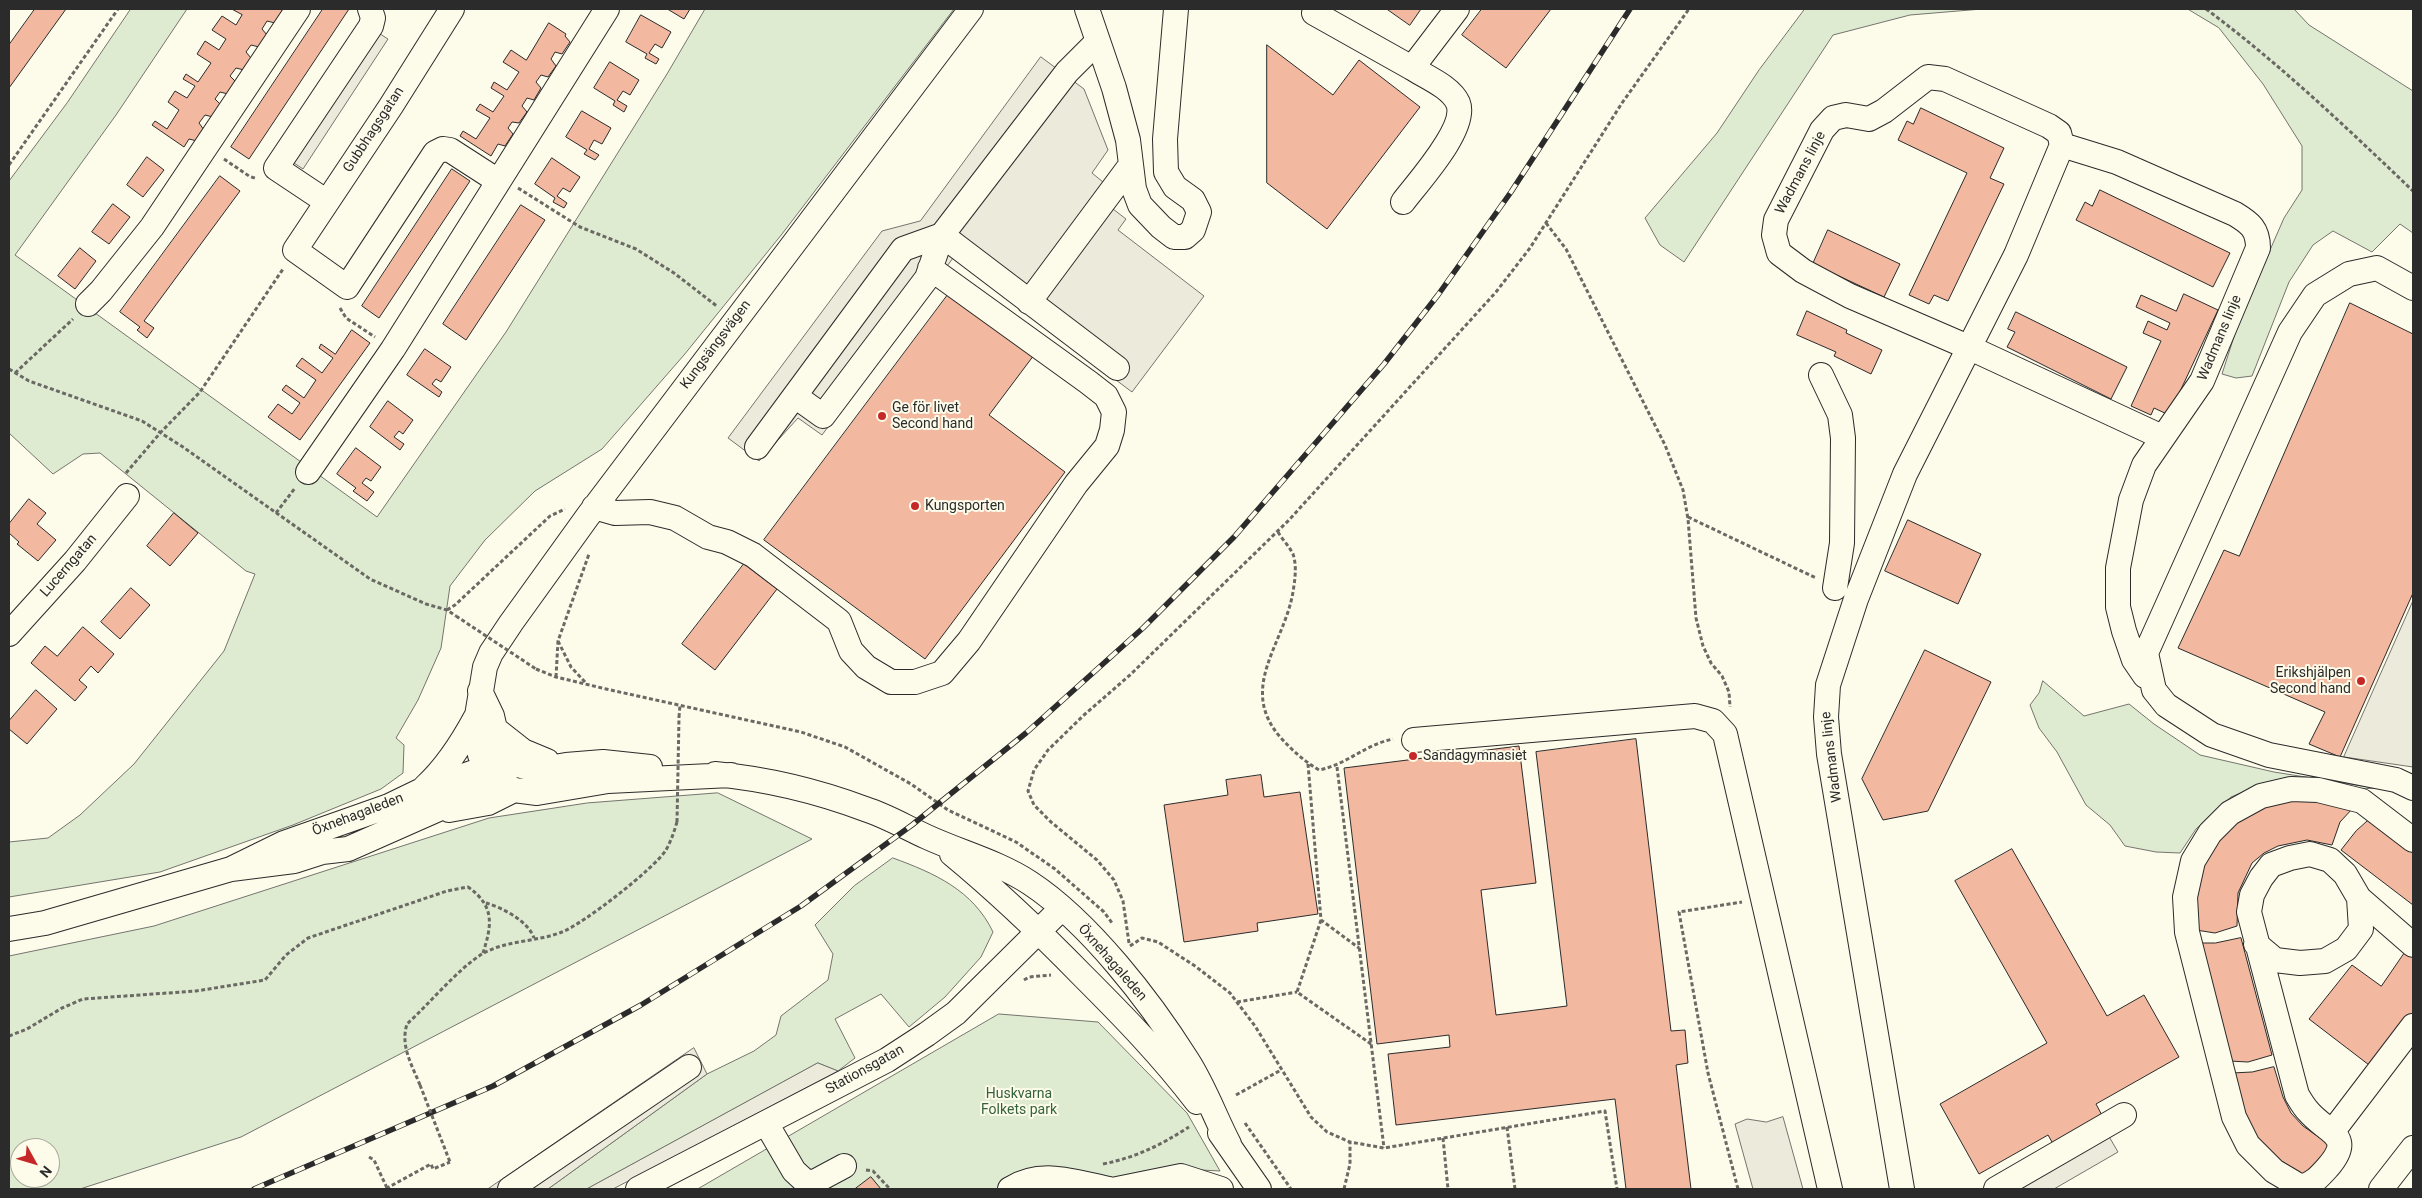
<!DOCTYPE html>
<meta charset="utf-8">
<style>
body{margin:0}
#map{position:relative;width:2422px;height:1198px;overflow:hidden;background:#fdfbea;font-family:Roboto,sans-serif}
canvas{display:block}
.frame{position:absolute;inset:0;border:10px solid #2b2b2b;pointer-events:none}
.north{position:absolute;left:10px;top:1138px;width:50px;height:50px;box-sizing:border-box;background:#fdfbea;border:1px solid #a9a89e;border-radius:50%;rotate:129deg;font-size:14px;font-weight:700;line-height:20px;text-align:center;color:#2b2b2b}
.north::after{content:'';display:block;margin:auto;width:18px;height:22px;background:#c62828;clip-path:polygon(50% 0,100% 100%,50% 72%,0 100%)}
</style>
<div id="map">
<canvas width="2422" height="1198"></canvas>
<div class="frame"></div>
<div class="north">N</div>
</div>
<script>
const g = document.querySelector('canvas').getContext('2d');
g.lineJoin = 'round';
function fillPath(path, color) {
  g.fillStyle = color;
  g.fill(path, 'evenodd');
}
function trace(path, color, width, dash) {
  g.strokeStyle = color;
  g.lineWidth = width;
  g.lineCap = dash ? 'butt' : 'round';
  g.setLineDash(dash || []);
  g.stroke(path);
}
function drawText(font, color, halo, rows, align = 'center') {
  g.font = font + ' Roboto,sans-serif';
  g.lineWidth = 4;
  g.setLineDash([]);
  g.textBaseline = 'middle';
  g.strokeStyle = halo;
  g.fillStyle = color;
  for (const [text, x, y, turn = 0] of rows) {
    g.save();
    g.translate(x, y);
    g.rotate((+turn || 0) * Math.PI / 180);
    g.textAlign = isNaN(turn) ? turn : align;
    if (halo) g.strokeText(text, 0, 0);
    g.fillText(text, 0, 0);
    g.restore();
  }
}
const green = new Path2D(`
 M131 9H187L116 115 15 255 377 517 506 332 667 74 705 9H954L782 234 684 355 602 449 535 491 485 540 450 586 441 648 418 700 396 738 404 745 403 773 381 789 293 825 160 872 9 897V842L48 838 80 815 134 764 224 651 255 574 246 571 100 453 83 454 53 474 9 433V181L67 103Z
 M1805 9H1982L1910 15 1833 35 1684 262 1660 245 1645 218 1717 133 1759 70Z
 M2188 9H2294L2309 25 2413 91V233L2400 224 2372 252 2333 231 2313 245 2289 282 2252 376 2236 378 2222 374 2239 321 2284 218 2302 190V146L2263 84 2219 28Z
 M2043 681 2084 716 2129 704 2154 724 2200 755 2274 772 2375 788 2361 789 2262 784 2231 797 2196 829 2180 853 2156 852 2125 846 2110 825 2086 805 2057 752 2039 728 2030 705 2039 693Z
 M718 793 812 839 241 1137 80 1189H9V956L154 926 489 818 587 803ZM20 1148H50V1178H20Z
 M893 858C934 873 973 890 993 932L981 957 945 997 909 1027 881 994 835 1019 855 1058 838 1071 818 1063 587 1189H548L707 1074 754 1051 776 1035 781 1016 828 980 833 954 815 925 854 886Z
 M999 1014 1098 1022 1187 1113 1220 1171 1183 1169 1182 1189H698Z`);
fillPath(green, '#deebd1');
trace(green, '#74746e', 1);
const parking = new Path2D(`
 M374 30 388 39 303 169 288 159Z
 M1041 57 1084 89 1108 150 1092 173 1103 182 1113 209 1126 219 1118 230 1204 296 1132 392 953 258 822 435 798 418 759 461 728 438 882 231 920 221Z
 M2413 601V767L2344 757Z
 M694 1048 707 1074 548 1189H488Z
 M818 1063 838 1071 613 1189H587Z
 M1783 1117 1803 1189H1753L1735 1124 1747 1119 1766 1122Z
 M2107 1133 2118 1152 2054 1189H2010Z`);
fillPath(parking, '#eceadb');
trace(parking, '#74746e', 1);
const building = new Path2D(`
 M35 9H66L9 88V45Z
 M232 9H282V11L275 23 267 21 262 29 267 35 259 47 251 45 246 52 251 58 244 70 236 68 230 76 236 82 228 94 220 92 215 99 221 105 213 117 205 115 199 123 204 130 197 141 189 139 184 147 152 125 155 121 167 129 179 110 168 102 175 91 187 98 195 86 183 79 186 74 198 82 211 63 197 54 205 41 219 50 226 39 212 30 222 16 236 25 242 15Z
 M323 9H349L249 159 231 147Z
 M670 9H690L684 19 669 10Z
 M1387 9H1421L1410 25Z
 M1482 9H1551L1506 68 1462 35Z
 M641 15 671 32 662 48 655 44 649 53 659 59 656 64 645 58 647 54 626 42Z
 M549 23 566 34 565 36 570 42 562 54 555 52 551 59 556 66 548 77 541 75 536 82 541 88 534 100 527 98 522 106 527 112 519 123 512 122 508 128 513 134 505 146 498 144 491 156 460 136 463 131 476 139 490 118 476 110 480 104 493 112 504 96 491 88 494 82 507 90 519 72 503 62 511 50 526 60Z
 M1267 45 1333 95 1359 60 1420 107 1327 229 1267 183Z
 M610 62 639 80 630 95 623 91 617 100 627 106 624 112 613 105 615 101 594 88Z
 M1921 108 2004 148 1990 178 2004 184 1948 301 1934 295 1929 304 1909 295 1967 173 1898 140 1907 121 1913 124Z
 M582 111 611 128 602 144 594 140 589 149 599 155 595 160 584 154 587 150 566 137Z
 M147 157 164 170 143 197 127 185Z
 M552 158 580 177 570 192 563 188 557 196 567 203 564 208 553 202 555 198 535 184Z
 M452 169 470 181 379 318 362 306Z
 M220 176 240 191 144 321 154 328 147 338 137 330 140 327 120 312Z
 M2100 190 2230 253 2213 287 2076 220 2085 202 2092 206Z
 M113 204 130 217 109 244 92 232Z
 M521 205 545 220 466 340 443 324Z
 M1828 230 1900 264 1884 297 1813 264Z
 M80 248 96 261 75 289 58 276Z
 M950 292 1034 355 989 415 1065 472 925 659 764 540Z
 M2184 294 2218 310 2169 415 2154 408 2151 415 2131 406 2161 341 2143 333 2148 321 2167 330 2170 323 2136 307 2141 295 2176 311Z
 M2350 303 2413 334V593L2340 757 2309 744 2325 712 2178 648 2224 550 2239 556Z
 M1807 311 1847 330 1846 333 1882 350 1871 374 1834 356 1836 352 1797 335Z
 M2016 312 2127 367 2111 399 2007 347 2015 332 2008 329Z
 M352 330 370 343 300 440 268 417 278 404 292 414 300 403 282 390 286 385 304 398 316 380 296 366 302 358 322 373 333 358 319 348 321 344 335 354Z
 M425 349 451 367 441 382 436 379 432 384 442 392 439 397 407 375Z
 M388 401 413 420 403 434 399 431 394 437 404 444 400 450 370 427Z
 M356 448 381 467 371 481 366 478 362 483 374 492 367 501 353 491 356 488 337 474Z
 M29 499 46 513 37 524 56 540 38 561 17 544 19 542 9 533V524Z
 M174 513 198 533 170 566 147 546Z
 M1908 520 1981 554 1958 604 1885 571Z
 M744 564 777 589 715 670 682 644Z
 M131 588 150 605 120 639 101 622Z
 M83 627 114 654 98 673 91 666 79 680 87 687 75 701 31 663 45 646 57 656Z
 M1925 650 1991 682 1928 811 1883 820 1862 779Z
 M36 690 57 709 27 744 9 729V721Z
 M1636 739 1671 1031 1685 1030 1688 1063 1676 1065 1691 1189H1626L1615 1099 1396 1125 1388 1054 1450 1047 1449 1035 1377 1044 1344 768 1519 746 1536 883 1481 890 1496 1015 1567 1006 1536 752Z
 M1261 775 1264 797 1300 792 1318 914 1257 923 1258 931 1184 942 1164 805 1228 795 1226 780Z
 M2313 797 2353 808 2340 822 2332 845 2307 840 2278 846 2264 853 2252 863 2238 893 2237 926 2215 933 2196 930 2194 893 2207 853 2237 819 2271 803Z
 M2371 818 2413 850V905L2341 850 2356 831Z
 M2012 849 2107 1016 2144 995 2179 1057 2096 1104 2105 1121 2056 1149 2048 1135 1979 1174 1940 1104 2047 1043 1955 881Z
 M2241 938 2272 1055 2248 1062 2229 1061 2198 943H2215Z
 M2406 951 2413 957V1016L2373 1068 2309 1019 2352 965 2381 986Z
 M2274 1067 2283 1097 2291 1113 2303 1126 2330 1145 2317 1165 2302 1175 2276 1159 2255 1136 2236 1093 2232 1073 2252 1072Z
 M871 1177 881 1189H855Z`);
fillPath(building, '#f2b8a0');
trace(building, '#2b2b2b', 1);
const minor = new Path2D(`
 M452 9 391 106 295 250 347 287 435 153 443 149 450 150 498 181
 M1087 9 1114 88 1128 140 1134 189 1140 205 1161 227 1174 237H1185L1193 230 1199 212 1193 200 1175 187 1166 172 1165 139 1176 9
 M1314 13 1412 68 1457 9
 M2062 145 2117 162 2235 214C2250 223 2258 229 2258 248L2202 381 2144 465 2131 500 2118 568V607L2124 631 2134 660 2145 676
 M327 202 276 168 371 26 373 18 370 9
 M1403 202C1418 182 1468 128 1458 103 1451 87 1426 77 1412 68
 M942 235 1117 368
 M2413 288 2377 268 2349 274 2315 295 2290 332 2146 653 2154 690 2166 705 2212 735 2269 755 2396 780 2413 788
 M1029 302 1130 166
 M88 304 101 291 152 227 298 9
 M1821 375 1840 415 1843 438 1842 543 1835 588
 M795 396 823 416 927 278 942 235 1067 72 1098 41
 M757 447 903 249 942 235
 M308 472 393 349 607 9
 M594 507 615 513 650 512 675 518 708 537 727 542 753 555 839 621 851 651 866 667 891 682H915L942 673 969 641 1076 484 1107 446 1112 430 1114 412 1106 396 1088 382 930 268
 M9 634 75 561 127 496
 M495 729 523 751 547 761
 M1414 740 1695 716 1713 721 1725 734 1830 1189
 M715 774C767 779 817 791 865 809 887 816 907 828 927 837 962 853 998 862 1030 883 1089 922 1150 1001 1187 1060 1204 1086 1215 1117 1229 1144
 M731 775 608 781 537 793 514 790 493 777 480 755 477 738V716L485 667 491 653 511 623 588 516 971 9
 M425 787C447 767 462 743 476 717
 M449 810 488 803 514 790
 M2413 840 2362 801 2318 790 2291 789 2261 796 2230 813 2210 833 2193 861 2185 897 2187 932 2234 1117 2248 1145 2274 1171 2301 1187C2313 1184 2319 1177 2328 1167 2356 1135 2326 1133 2308 1111 2304 1107 2300 1100 2297 1095L2249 912 2252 895 2261 878 2271 865 2290 858 2310 854 2330 860 2345 874 2359 898 2413 945
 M952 854C998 892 1041 933 1083 976 1123 1016 1162 1056 1197 1102
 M231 869 284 843 389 806 420 791 497 764H514L536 770 566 765 603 762 650 767
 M9 929 45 923 231 869 294 861 322 852 348 849 452 803 480 782 492 759 495 729 492 716 480 691
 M2256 944 2275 960 2300 963 2325 961 2346 949 2361 929 2359 898
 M766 1123 794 1171 807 1183 816 1181 844 1166
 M2333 1131 2413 1026
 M1220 1133 1259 1189
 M510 1189 689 1067
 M638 1189 887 1060 927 1034 956 1013 1062 908
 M1010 1189C1041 1169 1076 1182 1109 1189
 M1117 1189 1181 1176 1221 1189
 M1902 1189 1829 754 1826 717 1828 685 1856 599 1905 474 2016 255 2062 145 2059 133 2049 126 1945 79 1928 77 1884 111 1869 119 1846 115 1833 118 1822 130 1776 220 1774 235 1779 253 1803 271 1850 296 1968 347 2162 437
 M1996 1189 2124 1115
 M2381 1189 2413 1148`);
trace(minor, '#2b2b2b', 26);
trace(new Path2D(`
 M2206 9C2280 64 2347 128 2413 191
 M224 159 249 176 257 179
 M9 165 118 9
 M518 188 580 227 636 249 674 273 718 307
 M1546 223 1566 249 1665 445 1683 490 1688 519 1696 618 1703 646 1711 663 1722 676 1729 692 1730 707
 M340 308 346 318 375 337
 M9 369 29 381 142 421 183 447 370 579 426 604 447 610 456 616
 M15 373 73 319
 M126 473 161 432 200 392 283 269
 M276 513 295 488
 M1688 517 1816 578
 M1278 532C1282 539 1289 546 1293 554 1297 566 1295 579 1293 592 1284 645 1237 688 1281 738 1293 751 1304 761 1319 770 1348 764 1364 745 1393 739
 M447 610 455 605 550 516 565 509
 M558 641 571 667 586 683
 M536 669 556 677 606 689 801 732 845 747 911 784 948 810 1016 842 1055 869 1104 912 1112 923
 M556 677 558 641 589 554
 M679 717 680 705
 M1308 764 1321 920 1359 948
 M1337 767 1384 1148
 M486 903C503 908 528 921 534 938
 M1321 920 1297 992 1371 1044
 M1129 943 1123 901 1114 880 1097 860 1051 822 1034 805 1028 791 1034 770 1048 750 1084 715 1130 675 1289 520 1496 292 1530 248 1622 103 1689 9
 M1130 946 1142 938 1158 942 1195 966 1230 993 1255 1026 1311 1117 1327 1132 1350 1142 1384 1148 1605 1111 1617 1189
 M1024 980 1029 977 1051 975
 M1237 1002 1297 992
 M9 1036 27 1029 62 1008 83 999 196 991 265 980 286 955 308 938 447 891 468 887C495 906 492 925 483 953
 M420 1085C412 1065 400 1046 407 1024 429 1004 458 969 482 954 506 940 537 942 562 932 583 924 654 869 666 850 671 841 674 832 677 822
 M1236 1095 1281 1070
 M1245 1123 1291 1189
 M1507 1127 1515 1189
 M1443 1138 1448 1189
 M369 1157 374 1160 387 1188
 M1103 1164C1137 1157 1159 1146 1189 1127
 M866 1170 873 1171 890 1189
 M387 1189V1188L431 1164 433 1169 450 1162
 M1344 1189 1350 1164V1142
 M1738 1189 1708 1073 1679 912 1742 902`), '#6a6964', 3, [4, 2.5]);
trace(minor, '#fdfbea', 24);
const rail = new Path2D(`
 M254 1189 493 1086 641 1005 801 906 912 825 1026 733 1143 628 1234 537 1384 364 1438 295 1511 192 1630 9`);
trace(rail, '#2b2b2b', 5.5);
trace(rail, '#fdfbea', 4, [11]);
trace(new Path2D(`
 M456 616 536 669
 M677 822 679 717
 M420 1085 450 1162`), '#6a6964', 3, [4, 2.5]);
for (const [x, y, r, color] of [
 [882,416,5,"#c62828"],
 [915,506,5,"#c62828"],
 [2361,681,5,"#c62828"],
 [1413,756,5,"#c62828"]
]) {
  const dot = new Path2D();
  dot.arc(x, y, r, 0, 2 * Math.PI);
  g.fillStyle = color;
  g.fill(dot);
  trace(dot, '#fdfbea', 2);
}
drawText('14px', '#2b2b2b', '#fdfbea', [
 ["Gubbhagsgatan",374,130,-57],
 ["Wadmans linje",1801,173,-62],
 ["Wadmans linje",2220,338,-67],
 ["Kungsängsvägen",716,345,-53],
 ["Lucerngatan",69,566,-49],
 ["Wadmans linje",1832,757,-97],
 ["Öxnehagaleden",358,815,-21],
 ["Öxnehagaleden",1112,963,49],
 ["Stationsgatan",865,1070,-29]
]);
drawText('14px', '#2b2b2b', '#fdfbea', [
 ["Ge för livet",892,408],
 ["Second hand",892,424],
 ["Kungsporten",925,506],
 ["Erikshjälpen",2351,673,"right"],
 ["Second hand",2351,689,"right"],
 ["Sandagymnasiet",1423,756]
], 'left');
drawText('14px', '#34623c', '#fdfbea', [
 ["Huskvarna",1019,1094],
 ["Folkets park",1019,1110]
]);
</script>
